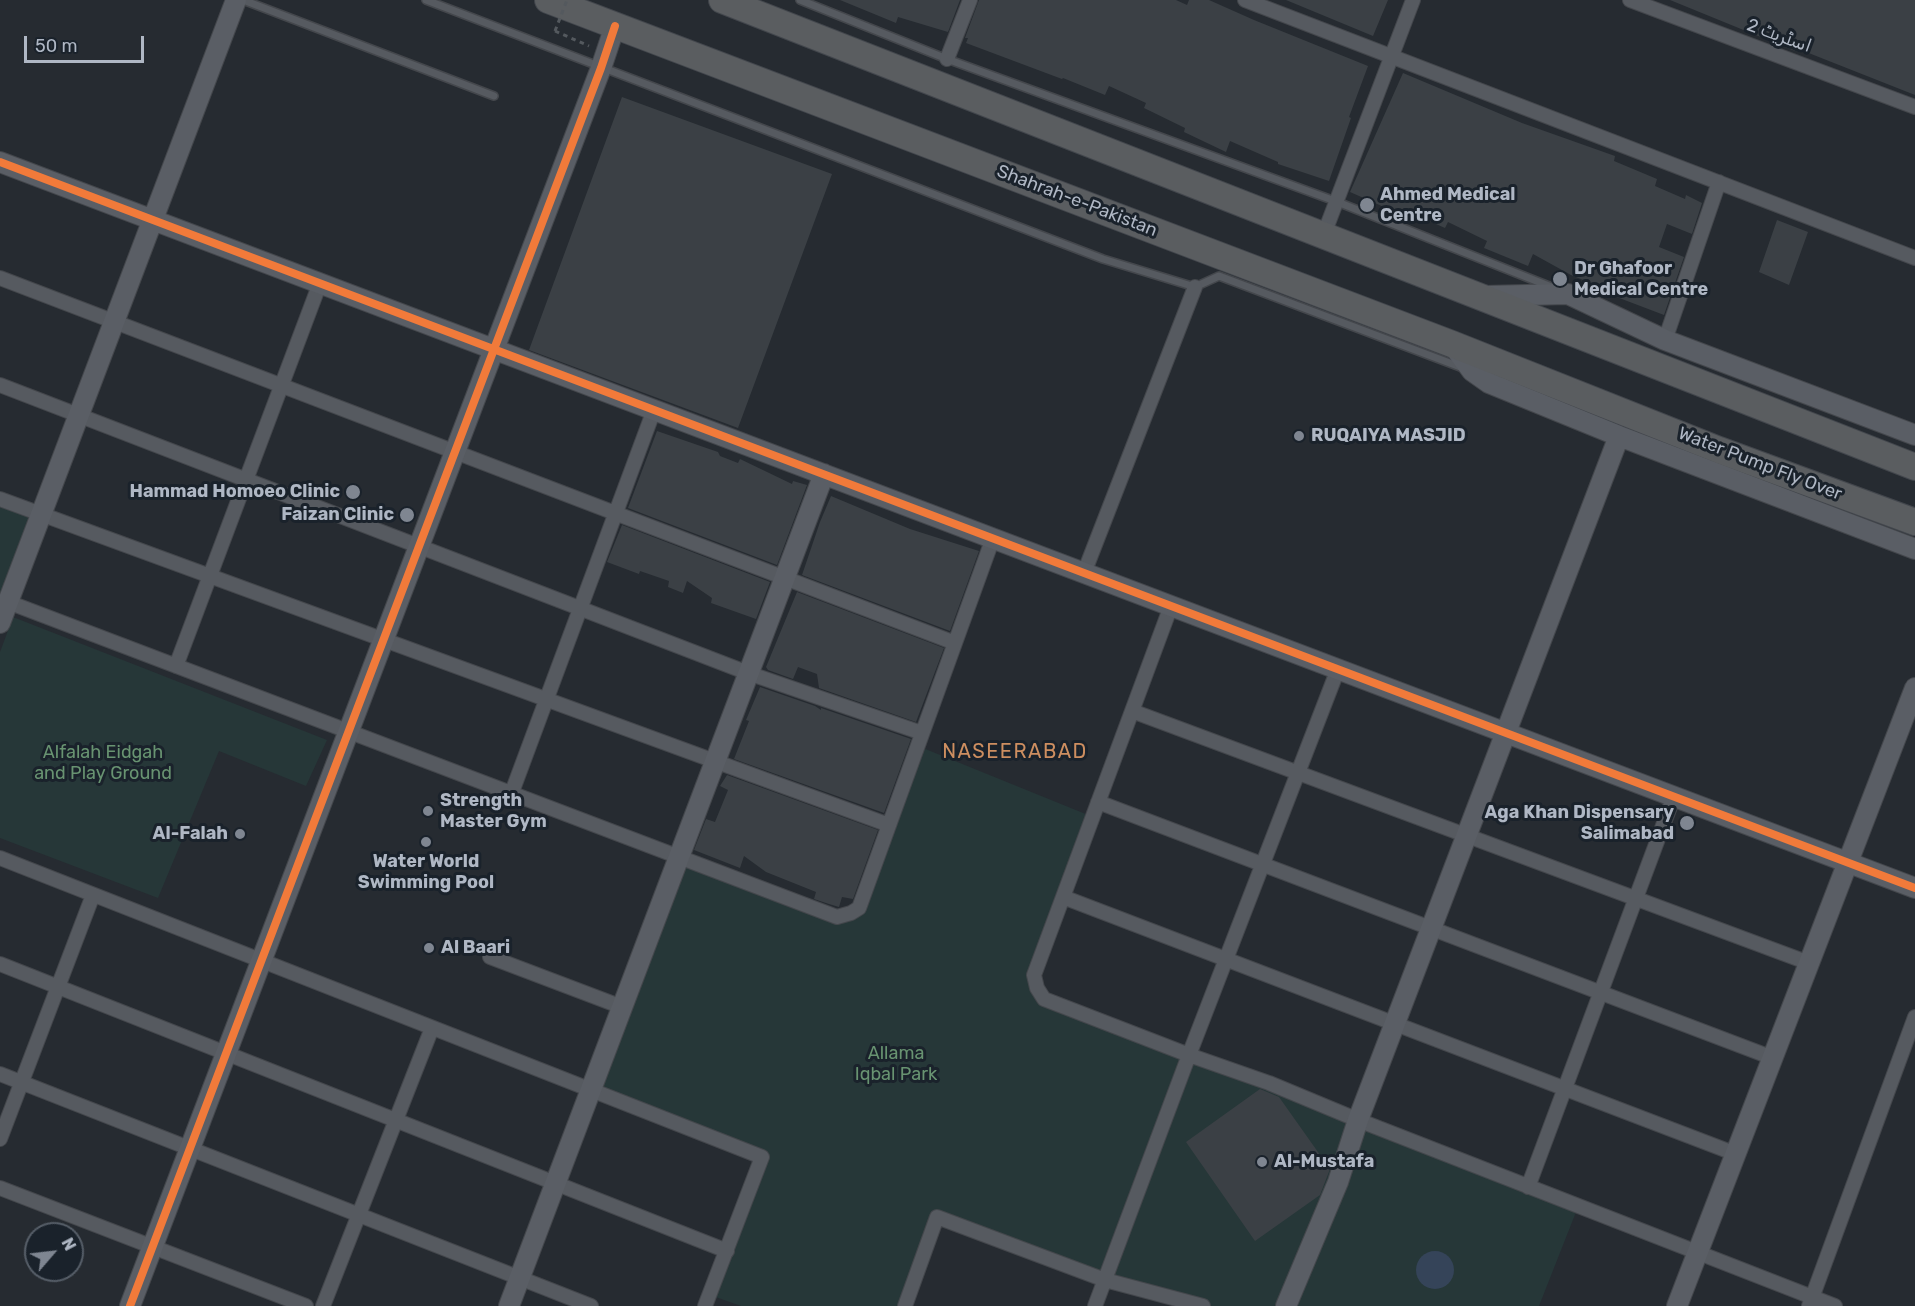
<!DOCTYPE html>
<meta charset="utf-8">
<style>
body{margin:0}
#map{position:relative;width:1915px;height:1306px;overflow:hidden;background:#262b31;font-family:Rubik,sans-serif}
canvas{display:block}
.north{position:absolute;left:24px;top:1222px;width:60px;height:60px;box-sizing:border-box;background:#1a222b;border:2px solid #565e68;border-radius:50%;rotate:62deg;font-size:16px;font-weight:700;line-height:24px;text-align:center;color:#afb7c4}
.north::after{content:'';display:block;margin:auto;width:21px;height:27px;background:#7f8691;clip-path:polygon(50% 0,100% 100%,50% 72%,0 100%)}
.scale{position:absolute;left:24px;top:36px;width:120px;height:27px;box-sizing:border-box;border:3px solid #afb7c4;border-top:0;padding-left:8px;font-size:18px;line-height:21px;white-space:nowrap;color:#afb7c4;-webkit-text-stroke:4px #1a222b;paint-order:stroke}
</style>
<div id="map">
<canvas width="1915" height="1306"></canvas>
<div class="north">N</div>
<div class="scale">50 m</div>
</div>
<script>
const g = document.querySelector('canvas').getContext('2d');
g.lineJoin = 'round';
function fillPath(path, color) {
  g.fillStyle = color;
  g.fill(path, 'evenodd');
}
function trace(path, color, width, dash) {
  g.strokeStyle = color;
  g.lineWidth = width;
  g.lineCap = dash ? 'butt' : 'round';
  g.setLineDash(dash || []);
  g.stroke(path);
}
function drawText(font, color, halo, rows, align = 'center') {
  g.font = font + ' Rubik,Cairo,sans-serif';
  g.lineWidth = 6;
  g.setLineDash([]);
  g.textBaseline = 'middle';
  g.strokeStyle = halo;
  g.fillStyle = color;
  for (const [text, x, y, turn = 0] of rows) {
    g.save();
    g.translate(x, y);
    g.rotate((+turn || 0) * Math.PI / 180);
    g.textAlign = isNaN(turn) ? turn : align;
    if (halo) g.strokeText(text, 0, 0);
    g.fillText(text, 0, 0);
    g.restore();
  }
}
fillPath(new Path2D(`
 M0 499 41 514 0 623Z
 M13 617 327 740 306 786 219 751 158 898 0 838V652Z
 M918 746 1093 817 1034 975 1044 999 1578 1207 1539 1306H1203L937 1217 905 1306H741L710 1295 762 1157 591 1090 679 855 837 916 851 913Z`), '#263738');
fillPath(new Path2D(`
 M1416 1270a19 19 0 1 1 38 0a19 19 0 1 1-38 0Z`), '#354459');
fillPath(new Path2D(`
 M840 0H960L948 32 898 17 896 23Z
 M979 0H1176L1187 5 1189 0H1209L1254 20 1368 66 1349 117 1351 118 1329 181 1278 164V162L1230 141 1226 152 1184 132 1185 128 1144 108 1146 103 1109 86 1105 95 1063 78 1062 79 966 43 968 38H965Z
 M1286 0H1388L1373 36Z
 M1670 0H1915V95L1796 48 1795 51Z
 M1403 73 1522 123 1615 156 1614 161 1657 179 1655 186 1685 199 1686 195 1702 203 1692 234 1667 224 1659 247 1684 257 1664 315 1614 296 1615 293 1571 275 1533 254 1528 266 1484 248 1487 241 1448 222 1445 228 1404 210 1402 215 1350 192Z
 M622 97 832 174 738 428 529 350Z
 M1777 220 1808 232 1789 285 1759 272Z
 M657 431 718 452 720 456 738 463 740 459 792 484 793 481 807 485 777 565 628 508Z
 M831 496 910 529 979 551 950 631 802 575 820 522Z
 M622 525 770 582 756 619 711 603 712 598 687 581 683 593 668 587 669 581 640 571 639 574 607 562Z
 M797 592 944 648 916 722 819 688 817 674 798 667 793 679 768 670 766 667Z
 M760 687 815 706 821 710V708L911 739 884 813 734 759 749 721 746 720Z
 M727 775 878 830 853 899 842 897 839 907 829 904 814 899 816 892 766 872 744 856 740 868 694 850 706 819 715 822 728 790 720 786Z
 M1260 1089 1279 1097 1330 1169 1320 1195 1255 1241 1186 1142Z`), '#3b4045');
const lane = new Path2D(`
 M243 0 494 96
 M426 0 1103 259 1195 287 1219 276 1463 368
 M800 0 947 59 1335 201 1554 288`);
const street = new Path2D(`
 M1245 0 1915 258
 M1630 0 1915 107
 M947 59 970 0
 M1324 234 1413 0
 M0 278 955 643
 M1665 340 1719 182
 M0 385 748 673 922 733
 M0 499 889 825
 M1084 573 1195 287
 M8 602 837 917 851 913 859 908 993 538
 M1171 606 1034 975 1037 988 1044 999 1189 1055 1269 1083 1358 1120 1835 1306
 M176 666 320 283
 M1132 711 1809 963
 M512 792 654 410
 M1098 802 1773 1058
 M0 858 762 1157 705 1306
 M1063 897 1736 1154
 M490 957 622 1007
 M0 964 727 1251
 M0 1074 591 1306
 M0 1139 93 895
 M1528 1187 1674 796
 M0 1188 306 1306
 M323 1306 432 1028
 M905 1306 937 1217 1105 1280 1203 1306
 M1095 1306 1189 1055 1338 669
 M1809 1306 1915 1017`);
const secondary = new Path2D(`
 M0 162 1915 888
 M1484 296 1568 294 1665 340 1915 435
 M1452 344 1472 371 1489 383 1619 436 1915 549
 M0 623 236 0
 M130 1306 601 68 615 26
 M509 1306 824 474
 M1286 1306 1338 1182 1358 1120 1619 436
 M1677 1306 1915 688`);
const highway = new Path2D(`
 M548 0 1452 344 1719 450 1915 522
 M722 0 1915 467`);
trace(lane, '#44474c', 10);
trace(street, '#44474c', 16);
trace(secondary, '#44474c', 22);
trace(highway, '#43474d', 28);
trace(new Path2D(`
 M555 31 589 46`), '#54595e', 3, [4.5, 4.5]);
trace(lane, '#565a60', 7);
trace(street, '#565a60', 14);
trace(secondary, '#5a5e65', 20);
trace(highway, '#5a5d60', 26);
trace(new Path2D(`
 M555 31 567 0`), '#54595e', 3, [4.5, 4.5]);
trace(new Path2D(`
 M0 162 1915 888
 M130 1306 601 68 615 26`), '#f17a3a', 8);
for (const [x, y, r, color] of [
 [1367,205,8,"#7f8691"],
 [1560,279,8,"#7f8691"],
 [1299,436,6,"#7f8691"],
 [353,492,8,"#7f8691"],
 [407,515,8,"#7f8691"],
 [428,811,6,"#7f8691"],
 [1687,823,8,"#7f8691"],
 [240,834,6,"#7f8691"],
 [426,842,6,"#7f8691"],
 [429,948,6,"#7f8691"],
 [1262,1162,6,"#7f8691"]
]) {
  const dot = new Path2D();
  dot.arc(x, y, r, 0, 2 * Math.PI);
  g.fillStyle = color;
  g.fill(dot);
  trace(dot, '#1a222b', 2);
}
drawText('18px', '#afb7c4', '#1a222b', [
 ["اسٹریٹ 2",1779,36,20],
 ["Shahrah-e-Pakistan",1077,201,21],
 ["Water Pump Fly Over",1760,464,21]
]);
drawText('bold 18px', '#afb7c4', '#1a222b', [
 ["Ahmed Medical",1380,195],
 ["Centre",1380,216],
 ["Dr Ghafoor",1574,269],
 ["Medical Centre",1574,290],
 ["RUQAIYA MASJID",1311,436],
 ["Hammad Homoeo Clinic",340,492,"right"],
 ["Faizan Clinic",394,515,"right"],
 ["Strength",440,801],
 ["Master Gym",440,822],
 ["Aga Khan Dispensary",1674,813,"right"],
 ["Salimabad",1674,834,"right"],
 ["Al-Falah",228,834,"right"],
 ["Water World",426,862,"center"],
 ["Swimming Pool",426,883,"center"],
 ["Al Baari",441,948],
 ["Al-Mustafa",1274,1162]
], 'left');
drawText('18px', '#689371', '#1a222b', [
 ["Alfalah Eidgah",103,753],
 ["and Play Ground",103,774],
 ["Allama",896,1054],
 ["Iqbal Park",896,1075]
]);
g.letterSpacing = '1.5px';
drawText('20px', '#cd8e60', '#1a222b', [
 ["NASEERABAD",1015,752]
]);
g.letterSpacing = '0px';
</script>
